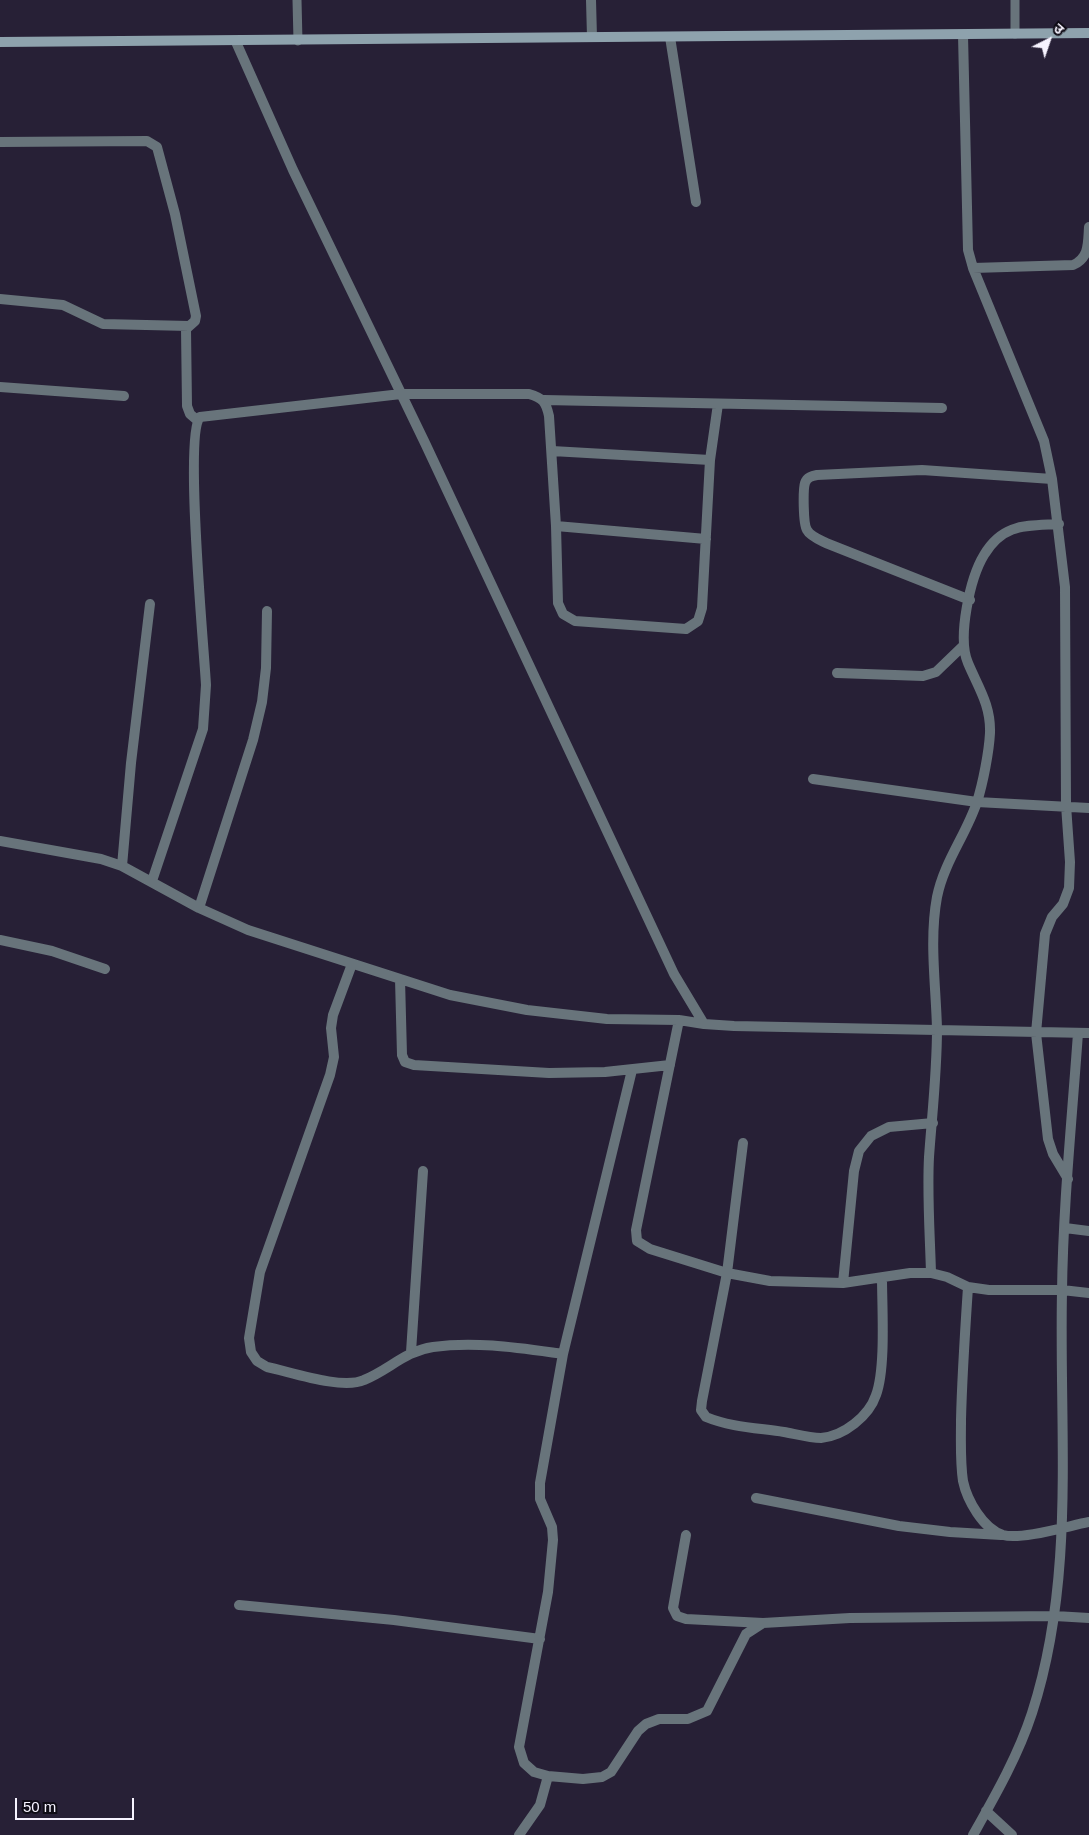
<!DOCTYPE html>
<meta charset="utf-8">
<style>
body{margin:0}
#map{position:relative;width:1089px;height:1835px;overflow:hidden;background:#272036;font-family:Helvetica,"Noto Sans Devanagari",sans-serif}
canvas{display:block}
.north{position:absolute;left:1024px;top:15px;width:50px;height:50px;-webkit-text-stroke:4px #0f0c16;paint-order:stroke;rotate:41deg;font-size:14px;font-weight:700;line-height:20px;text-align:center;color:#f6f3ff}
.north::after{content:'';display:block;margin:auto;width:18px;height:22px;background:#f6f3ff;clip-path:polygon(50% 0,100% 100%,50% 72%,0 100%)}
.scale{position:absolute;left:15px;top:1798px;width:119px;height:22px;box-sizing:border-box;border:2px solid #f6f3ff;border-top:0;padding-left:6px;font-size:15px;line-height:18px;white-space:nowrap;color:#f6f3ff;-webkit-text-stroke:4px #0f0c16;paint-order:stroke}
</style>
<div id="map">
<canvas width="1089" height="1835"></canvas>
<div class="north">उ</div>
<div class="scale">50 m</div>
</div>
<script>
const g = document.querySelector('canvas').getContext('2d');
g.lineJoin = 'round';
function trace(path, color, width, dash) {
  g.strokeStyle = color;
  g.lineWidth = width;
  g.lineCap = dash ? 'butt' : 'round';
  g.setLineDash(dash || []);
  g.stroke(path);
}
trace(new Path2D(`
 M297 0 298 41
 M1015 34V0`), '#68747b', 9);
trace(new Path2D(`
 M591 0 592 37
 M963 35 968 250 973 268 1044 441 1052 479 1065 587 1066 805 1070 862 1069 888 1063 904 1052 917 1045 934 1036 1033 1048 1139 1053 1154 1068 1179
 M670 37 696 202
 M236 42 293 170 425 443 674 974 704 1024 734 1026 1089 1033
 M0 142 147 141 157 147 175 214 196 316 195 321 186 329 187 406 190 414 197 420
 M973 268 1073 265C1089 258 1088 244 1089 227
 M0 299 63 305 103 324 189 326
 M0 387 124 396
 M544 400 942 408
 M552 451 710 460
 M556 526 706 539
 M970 600 826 543C820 540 810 536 807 530 803 524 803 489 805 483 807 477 812 476 817 475L922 470 1052 479
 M837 673 923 676 936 672 963 646
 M813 779 977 802 1089 808
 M0 841 101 859 122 866 199 908 248 930 450 995 527 1010 607 1019 679 1020 704 1024
 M122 866 131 763 150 604
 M152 881 203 729 206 685C204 648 184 435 200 417L401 394H529C543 398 546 402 549 416L556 526 558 603 563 614 575 621 686 629 698 621 702 608 710 460 718 404
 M199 908 253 740 262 702 266 668 267 611
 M0 940 52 951 105 969
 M352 964 333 1015 331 1028 334 1057 330 1075 260 1272 249 1338 251 1352 257 1361 267 1367C291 1372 342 1390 364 1380 389 1370 405 1351 433 1347 476 1341 519 1348 563 1354
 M400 979 402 1055 405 1062 414 1065 549 1073 605 1072 670 1065
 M679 1020 636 1230 637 1241 650 1249 727 1273 770 1281 843 1283 910 1273H931L947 1277 968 1287 989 1290H1062L1089 1293
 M632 1070 563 1354 540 1483V1499L552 1527 553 1540 548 1592 519 1747 524 1763 534 1772 548 1776 583 1779 602 1777 611 1772 638 1731 646 1724 659 1719H688L707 1711 746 1634 763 1623 850 1618 1055 1616 1089 1618
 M743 1143 727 1273 702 1401 701 1410 706 1417C730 1427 758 1428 784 1432 795 1434 810 1438 821 1438 844 1436 869 1416 876 1395 886 1368 882 1308 882 1278
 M1065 1228 1089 1231
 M931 1273C930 1235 927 1196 929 1157 932 1115 937 1072 937 1029 936 986 929 940 937 897 944 862 966 835 977 802 983 783 989 752 990 733 991 705 978 687 968 663 957 638 970 578 984 555 1003 523 1026 526 1059 524
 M843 1283 854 1171 859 1151 871 1136 889 1127 933 1123
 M968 1287C965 1332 962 1376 961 1420 961 1441 960 1461 963 1481 967 1500 983 1529 1003 1535 1022 1540 1068 1526 1089 1522
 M411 1352 423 1171
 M756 1498 899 1526 950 1532 1001 1535
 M686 1535 673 1608 677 1616 686 1619 763 1623
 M239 1605 394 1620 540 1639
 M986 1811 1012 1835
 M519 1835 540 1805 548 1776
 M973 1835C995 1796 1018 1756 1032 1713 1076 1578 1059 1432 1062 1292 1063 1206 1072 1119 1078 1033`), '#68747b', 10);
trace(new Path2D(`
 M0 42 1089 33`), '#8ea2ad', 10);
</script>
